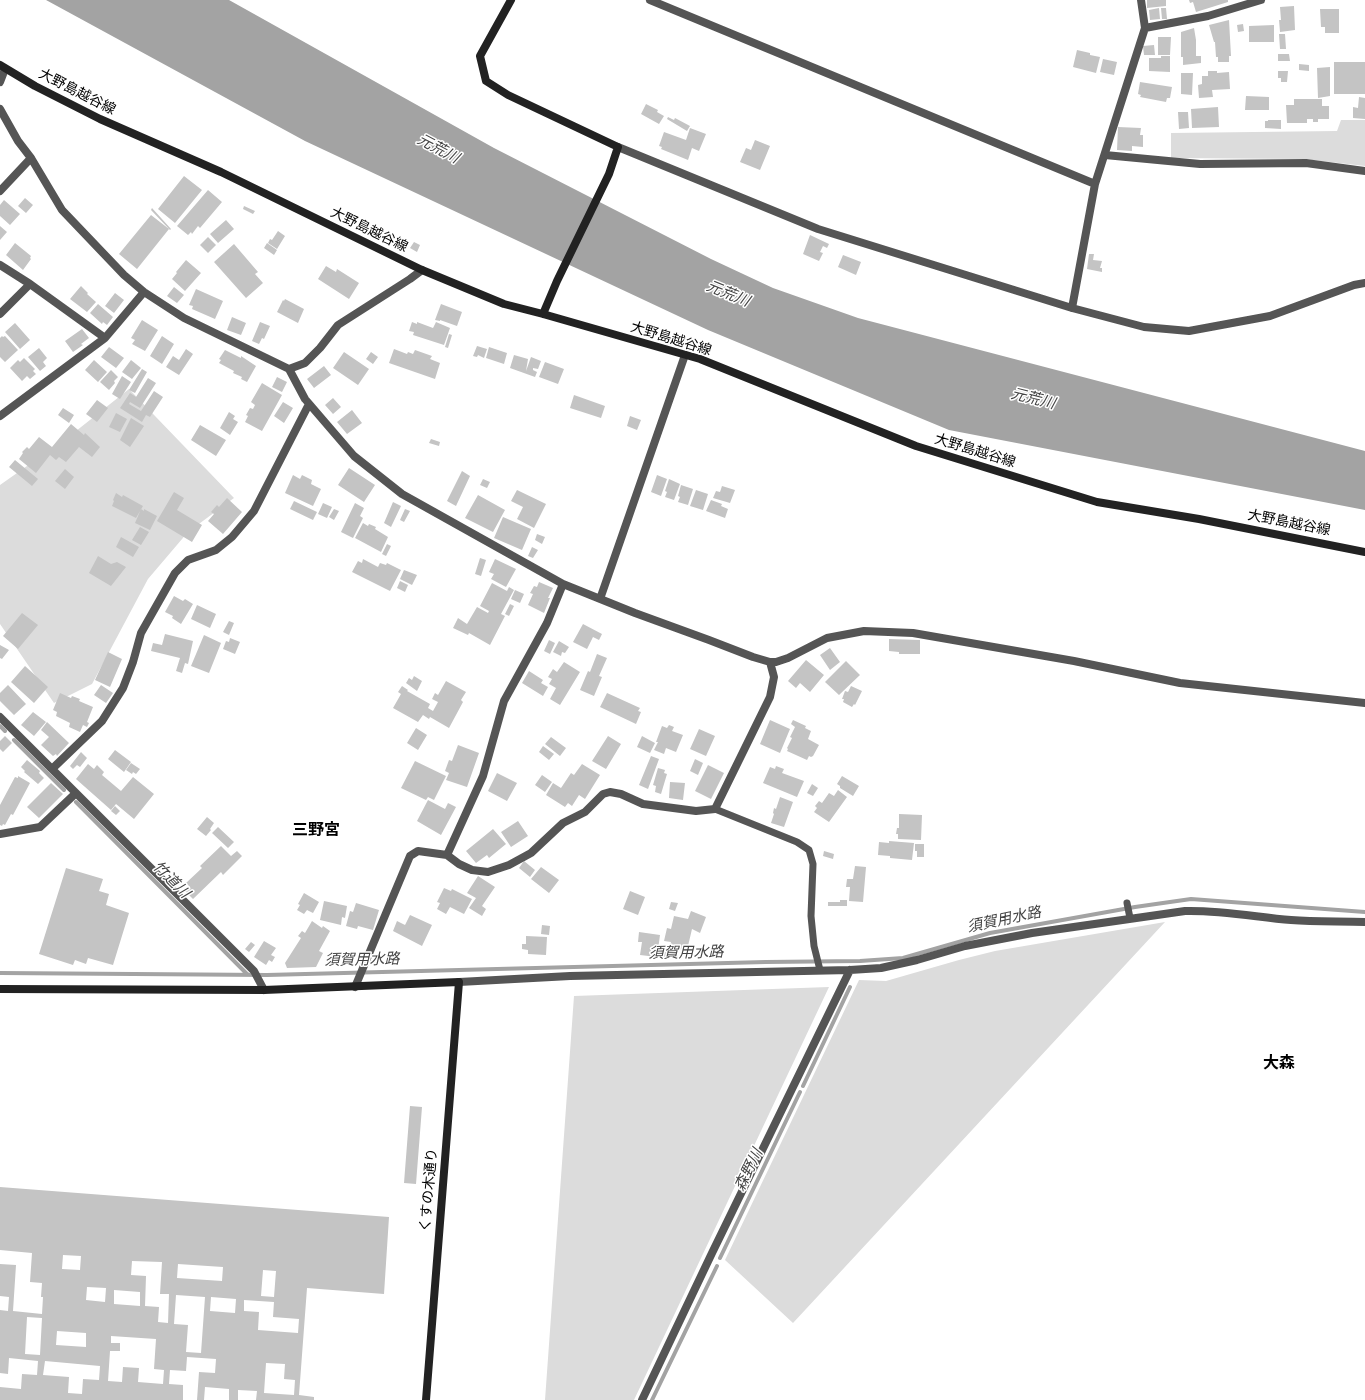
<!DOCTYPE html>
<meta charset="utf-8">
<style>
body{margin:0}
canvas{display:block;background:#fff}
</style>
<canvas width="1365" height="1400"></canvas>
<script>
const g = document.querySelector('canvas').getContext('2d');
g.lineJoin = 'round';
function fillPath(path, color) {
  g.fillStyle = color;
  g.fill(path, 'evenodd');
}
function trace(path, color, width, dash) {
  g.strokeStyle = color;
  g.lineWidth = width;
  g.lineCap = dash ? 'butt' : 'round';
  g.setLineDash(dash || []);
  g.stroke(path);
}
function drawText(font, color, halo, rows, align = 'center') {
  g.font = font + ' Karla,"Noto Sans JP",sans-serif';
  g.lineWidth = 3;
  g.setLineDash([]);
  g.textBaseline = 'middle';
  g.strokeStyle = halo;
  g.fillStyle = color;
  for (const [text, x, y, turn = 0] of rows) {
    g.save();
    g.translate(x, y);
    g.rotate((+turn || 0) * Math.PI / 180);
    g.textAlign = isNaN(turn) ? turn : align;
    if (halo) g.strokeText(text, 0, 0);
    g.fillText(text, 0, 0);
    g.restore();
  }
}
fillPath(new Path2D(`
 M1341 120H1365V166L1304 159 1171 158V133L1337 131Z
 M129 389 234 498 188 532 148 579 92 684 54 703 0 624V485L71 435Z
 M1165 922 793 1323 725 1260 859 980 886 981 959 960 995 951Z
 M829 987 634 1400H545L574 996Z`), '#dcdcdc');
fillPath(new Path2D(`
 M46 0H229L494 148 711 259 773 288 858 318 1365 451V510L949 430 708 330 305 141Z`), '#a3a3a3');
trace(new Path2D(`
 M0 726 5 731
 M14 740 64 790
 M76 802 248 975
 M0 973 267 975 766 962 860 961 903 958 990 933 1135 907 1191 899 1365 912
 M803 1086 850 987
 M720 1258 800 1092
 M652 1400 717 1266`), '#a3a3a3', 4);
fillPath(new Path2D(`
 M1147 0H1166V6L1147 8Z
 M1189 0H1228V2L1196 12 1193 2 1190 3Z
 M1294 6 1295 30 1280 32 1279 20H1281L1280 7Z
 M1159 8 1160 19 1150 20 1149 10Z
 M1161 8H1166L1167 19H1162Z
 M1320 9H1339V33H1325V27H1321Z
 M1229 20 1231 56H1229V62H1218V57H1216L1215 42H1214L1209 25Z
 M1243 24 1244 31 1238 32 1237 25Z
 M1274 25V42H1249V26Z
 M1194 28 1196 40V56H1201V63L1183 65V57H1181V32Z
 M1279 34H1285L1286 49H1280Z
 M1158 37H1171L1170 55H1158Z
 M1154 45 1155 55H1144L1143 46Z
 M1077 50 1090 53V55L1100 57 1096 73 1073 67Z
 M1278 54H1289L1290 61H1278Z
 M1161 56H1170V72L1149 71V58H1161Z
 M1103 59 1117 62 1114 75 1100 72Z
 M1334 62H1365V94H1334Z
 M1299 64 1309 65V71L1299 70Z
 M1330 67V96L1318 98 1317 68Z
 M1208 71H1217V73L1229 72 1230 89 1212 90 1213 97 1199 98 1198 85 1202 84V76H1208Z
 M1278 71H1288L1287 82H1281V78H1278Z
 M1181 73H1193L1192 95 1181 94Z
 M1140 82 1172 87 1170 98H1167L1166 102 1140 97 1141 95 1138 94Z
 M1246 96 1269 97V110H1245Z
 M1359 97 1365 98V119L1353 118V107L1358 108Z
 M1294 99H1322V106H1329V119H1318V122H1313V119H1307V123H1287L1286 105H1294Z
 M646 104 658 110 657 112 664 116 659 124 641 114Z
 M1218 107 1219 127 1192 128 1191 109Z
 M1178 112H1188L1189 128 1179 129Z
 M668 117 674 120 675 118 690 126 687 131 667 119Z
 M1268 120H1281V129L1265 128V121H1268Z
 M1118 127 1141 128 1140 135H1143V147L1132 146V151L1117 150Z
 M690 128 706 134 699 151 692 148 688 160 661 149 662 147 659 146 664 132 686 140Z
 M755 140 770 146 760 170 740 162 746 148 751 150Z
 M184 176 202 190 175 223 158 209Z
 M208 190 222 202 200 228 198 226 192 234 191 232 188 235 177 226Z
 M25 198 33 205 26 213 18 206Z
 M4 200 20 214 10 225 0 216V205Z
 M244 206 255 211 253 214 243 209Z
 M152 208 171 229 170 230 151 210Z
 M151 215 169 229 137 269 119 254Z
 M226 220 234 229 218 243 210 234Z
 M0 226 7 232 0 240Z
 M278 231 285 236 277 249 268 243 270 239 272 240Z
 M810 235 829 244 827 248 823 246 820 252 823 253 819 261 803 254Z
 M208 237 216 245 208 253 200 245Z
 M414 242 420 245 417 252 410 248Z
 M15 243 31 256 30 258 31 259 23 270 6 255Z
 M267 243 277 250 274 255 264 248Z
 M234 244 258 272 255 274 263 283 246 298 214 262Z
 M1089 254H1094L1093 260 1102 261 1100 268H1102V272L1087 269Z
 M843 255 861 262 856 275 838 267Z
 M186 260 201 273 185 291 172 279 177 273 176 272Z
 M326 266 336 272 337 269 359 283 349 299 318 279Z
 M81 286 88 293 87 294 96 302 87 312 70 299Z
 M174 287 184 295 177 303 167 296Z
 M196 289 223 301 215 319 192 309 193 306 189 305Z
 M115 293 124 300 114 313 105 306Z
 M285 299 304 309 298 323 277 312 283 300 284 301Z
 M98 304 113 317 107 325 103 322 102 324 90 313Z
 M441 304 462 312 457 326 440 320V321L435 320Z
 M232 317 246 323 241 335 227 330Z
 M142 320 158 330 145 351 132 344 135 340 131 338Z
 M260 322 270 326 264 339 262 338 259 344 252 341Z
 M412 322 417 324V322L433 328 436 322 450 328 444 345 413 335 414 332 409 331Z
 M15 323 30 340 20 349 5 332Z
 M82 329 89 338 81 344 83 345 73 352 65 341Z
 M449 334 452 335 448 348 445 347Z
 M2 336 3 337 5 336 18 350 5 362 0 357V338Z
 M162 336 174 344 162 364 150 356Z
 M477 346 487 349 484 358 478 355 477 357 473 356Z
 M109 347 124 358 116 368 101 357Z
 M489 347 507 353 504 364 486 358Z
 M39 348 47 358 43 362 46 366 40 371 28 357Z
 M186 349 193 354 179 375 166 367 173 356 179 360Z
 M394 349 407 354 408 352 413 354 415 350 432 356 430 359 440 363 435 379 389 363Z
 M225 350 241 358V356L256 366 247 382 241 379 242 377 233 373 234 371 219 363 221 360 219 359Z
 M344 352 369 369 358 385 333 368Z
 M371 352 378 357 373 364 366 359Z
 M514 355 528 359 526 371 531 357 541 361 538 369 533 368V370L537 372 535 377 510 368Z
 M24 358 35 369 33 371 36 374 30 379 27 376 22 381 10 368 18 360 20 362Z
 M94 360 107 372 98 382 85 370Z
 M131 360 141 368 132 379 122 372Z
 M545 362 564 369 558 384 539 377Z
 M324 366 331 375 314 388 307 379Z
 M142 369 147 372 135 393 129 390Z
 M111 370 118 377 114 381 115 383 109 390 100 382Z
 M122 376 131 382 120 399 112 394Z
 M277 377 287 382 282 392 272 387Z
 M148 378 156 383 140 408 130 402 129 404 141 411 154 391 163 397 150 417 146 415 142 422 120 408 130 393 136 397Z
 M262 383 282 395 262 431 245 422 248 416 246 415 250 408 253 409 255 405 251 402Z
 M574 395 605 406 601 418 570 408Z
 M333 398 341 407 333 414 325 405Z
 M97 400 108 408 97 422 86 414Z
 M283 402 293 408 284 423 274 416Z
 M63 408 74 415 69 423 58 415Z
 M352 410 362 423 347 434 337 422Z
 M229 412 235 416 233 419 238 422 230 435 220 428Z
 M116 413 127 419 120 432 109 427Z
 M630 416 641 420 637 430 627 426Z
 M131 418 144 426 130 447 120 440Z
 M71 424 84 435 85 433 100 447 92 457 79 447 66 462 59 457 56 460 50 455 36 473 19 459 23 453 22 452 27 447 29 449 39 437 52 447Z
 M200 425 226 440 216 456 191 440Z
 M431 439 440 442 439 446 429 443Z
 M15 460 38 479 32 486 9 467Z
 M349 468 375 485 364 502 338 485Z
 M65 469 74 477 65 489 55 481Z
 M462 471 470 476 456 506 447 501Z
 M293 475 300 479 302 475 312 480 311 484 321 489 313 506 285 493Z
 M657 475 667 479 661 496 651 492Z
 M483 479 490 482 487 488 480 485Z
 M669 479 680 484 674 500 665 497 667 492 665 491Z
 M681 485 693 489 688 505 678 502 680 497 678 496Z
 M722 486 735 490 730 503 713 498 716 491 720 492Z
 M517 490 546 504 534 528 517 519 523 507 511 501Z
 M696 490 708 494 703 510 690 506Z
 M174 492 184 498 177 510 202 525 192 542 157 521Z
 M116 493 122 497 123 495 143 506 136 518 112 506 114 501 113 500Z
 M478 495 505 510 493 532 465 518Z
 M227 498 242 512 223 534 208 521 214 514 211 512 217 505 219 507Z
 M711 500 722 504 721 506 728 509 725 518 706 511Z
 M294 501 317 512 313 520 290 509Z
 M393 502 401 506 391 527 384 523Z
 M323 503 332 507 327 518 318 514Z
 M355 503 364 508 360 516 363 518 353 538 341 532Z
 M141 509 144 511V509L157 516 150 530 135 523Z
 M334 509 339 511 334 520 329 517Z
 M405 509 410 511 404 522 400 520Z
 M503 517 531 529 522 550 494 538Z
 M363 523 368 526 369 524 376 527 375 529 388 537 381 552 355 538Z
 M140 527 149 532 141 545 132 540Z
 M537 534 545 537 542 544 535 540Z
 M121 537 139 547 133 557 116 547Z
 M387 544 391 546 386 556 382 554Z
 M532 547 538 550 533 558 528 556Z
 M98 556 111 564 117 562 126 567 111 586 89 573Z
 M480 558 486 560 481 576 475 574Z
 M363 559 378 567 380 563 386 565 387 563 401 570 390 591 352 572 358 561 362 563Z
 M495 559 516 569 506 587 491 579 494 574 489 572Z
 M404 570 417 575 412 585 400 579Z
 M400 581 408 585 405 592 397 588Z
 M539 582 553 588 548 598H550L544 613 528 605 533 594 530 593 534 586 537 587Z
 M492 583 507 591 509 587 514 590 501 614 505 616 490 645 469 633 468 635 453 628 458 618 467 624 477 607 488 613 489 611 480 606Z
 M515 590 524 594 520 603 511 599Z
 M174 596 183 601 185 599 193 604 181 624 172 618 173 616 165 612Z
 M510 604 514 606 509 616 505 614Z
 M197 605 216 614 210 628 191 619Z
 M22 613 38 625 18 649 3 636Z
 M229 621 234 623 229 635 223 632Z
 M583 624 602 634 599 640 593 637 587 649 573 642Z
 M165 634 193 641 188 664 185 663 182 673 176 671 180 658 151 651 153 643 162 645Z
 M204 635 221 643 209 673 191 666Z
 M230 638 240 642 235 654 223 649 226 641 229 642Z
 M889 639 920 640V654H899V652L889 651Z
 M549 640 555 643 550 654 544 651Z
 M559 641 569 647 565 653 562 652 561 656 553 652Z
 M0 645 9 650 2 659 0 658Z
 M830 648 840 662 830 670 820 655Z
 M108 652 122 659 110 687 95 680Z
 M597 654 607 658 599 676 602 677 594 696 580 690 588 671 590 672Z
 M806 660 824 675 810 692 800 683 796 688 788 681Z
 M846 661 860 675 839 695 825 682Z
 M564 662 580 672 560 705 550 699 556 688 549 684 552 679 548 677 553 669 557 672Z
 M25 666 48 687 34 703 11 682Z
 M529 671 543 680 541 683 548 687 543 696 522 683Z
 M414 676 422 681 417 691 406 683 409 678 412 680Z
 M446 681 466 692 461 700 463 702 449 728 430 717 429 719 423 715 418 722 393 708 401 694 398 692 402 686 408 690 407 691 430 704 428 708 433 711 438 702 432 699 435 693 438 695Z
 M8 685 26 704 14 715 0 701V693Z
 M101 685 113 693 106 703 94 695Z
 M851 686 862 691 855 705 854 704 852 707 843 702 844 699H842L845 691 848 692Z
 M60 693 71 698 72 696 80 699 79 701 93 707 87 722 89 723 87 727 83 725 80 732 69 727 70 723 56 716 57 712 53 710Z
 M607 693 640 708 638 711 641 712 636 724 600 707Z
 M33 712 46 722 34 736 21 725Z
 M770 720 790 729 780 753 760 744Z
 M793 720 806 726 805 728 811 731 808 739 819 745 813 756 811 757 809 756 807 760 787 751 788 749 787 748 792 738 790 737 795 727 791 724Z
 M47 722 69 743 57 756 56 754 53 756 41 745 49 737 41 730Z
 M669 725 674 727 672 731 683 735 676 752 666 748 664 754 654 750 658 742H656L662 726 667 728Z
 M416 728 427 735 418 750 407 743Z
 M699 729 715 736 706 756 690 749Z
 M5 736 12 743 3 752 0 749V741Z
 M608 736 621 744 606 769 592 761Z
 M642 736 655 743 650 753 637 747Z
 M551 737 566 748 560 756 545 744Z
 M458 745 479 753 467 787 446 780 449 773 445 771 449 760 452 761Z
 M543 746 554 754 549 760 539 752Z
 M115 750 131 762 124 772 108 759Z
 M81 752 87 758 80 767 77 765 73 769 70 766Z
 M651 756 659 759 648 789 639 785Z
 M695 759 703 763 698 775 690 771Z
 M27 760 40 771 39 773 44 778 38 784 24 772 25 771 21 767Z
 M415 761 446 776 434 800 428 797 426 800 401 788Z
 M131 763 140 769 136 774 133 772 132 774 126 770Z
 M88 764 94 769 97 765 104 772 102 775 121 791 133 777 154 794 134 819 116 804 111 810 76 779Z
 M582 764 600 775 585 799 579 795 572 806 568 803 565 807 546 795 553 783 561 788 571 773 574 775Z
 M708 765 724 773 711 799 695 791Z
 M776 766 784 769 782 773 804 781 797 797 763 783 770 767 775 769Z
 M658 768 665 770 664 773 667 774 661 794 655 792 656 786 653 785Z
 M497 773 517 783 507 801 488 791Z
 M542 775 552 782 545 792 535 785Z
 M18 776 30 783 13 815 11 814 5 825 3 824 2 826 0 825V805L15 777 18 778Z
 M842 776 859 786 853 796 840 788V786L837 784Z
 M670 782 685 783 683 800 669 798Z
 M51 783 63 794 39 818 27 807Z
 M812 784 818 788 813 796 807 793Z
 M838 790 847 797 829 822 814 812 817 808 815 806 819 801 822 803 829 793 834 796Z
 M780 797 793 802 784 827 771 823 774 814 773 813 774 808 776 809Z
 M428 800 445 809 448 803 456 807 441 835 417 821Z
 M115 806 120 811 116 815 111 811Z
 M899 814 922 815 921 840 898 839V834H896L897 828H899Z
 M207 817 214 823 210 829 211 830 206 836 197 829Z
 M518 821 528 836 511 847 501 832Z
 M218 827 234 842 228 848 212 833Z
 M493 829 506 844 489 858 487 855 476 863 466 851Z
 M889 841 914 843 912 860 890 858V856L878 855 879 842 889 843Z
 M915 844H924V857H917V851H915Z
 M221 846 231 856 237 851 242 856 223 875 221 872 193 899 185 891 190 887 186 883 202 868 200 866Z
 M824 851 834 854 833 859 823 856Z
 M524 861 535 870 530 877 519 868Z
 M855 866 866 867 863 902 849 901 850 887H846L847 879H853Z
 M541 867 559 880 549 893 531 879Z
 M66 868 103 879 99 891 109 894 106 905 129 913 113 965 88 958 86 964 75 960 73 965 39 954Z
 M478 876 495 887 482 906 486 909 482 916 469 908 476 898 467 893Z
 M444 888 451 891 452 889 472 899 464 914 450 907 446 914 437 909 440 903 437 902Z
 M630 891 645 897 638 915 623 909Z
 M304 893 319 902 313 913 307 910 304 914 297 910 300 905 298 904Z
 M840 900H847V906H828V902H840Z
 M324 901 347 906 345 918 342 917 341 925 320 920Z
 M671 902 678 903 675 911 669 909Z
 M356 903 379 910 373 930 358 926 357 929 346 926 350 911 353 912Z
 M691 911 706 917 700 933 692 929 688 946 684 945V950L670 947 671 942 664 941 667 928 671 929 674 916 688 919Z
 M410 915 432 925 422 946 393 931 397 921 405 925Z
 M312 921 322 928 323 926 330 931 319 951 323 953 316 967 287 968 285 963 301 938 298 936 302 931 305 933Z
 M542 925 550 926 549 935 541 934Z
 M639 932 660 935 657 957 640 955 642 942H638Z
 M526 936 547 937 546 955 528 954V950L522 949V944H526Z
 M264 941 276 948 271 955 275 957 272 962 269 960 266 965 254 957Z
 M251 942 255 945 249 952 245 949Z
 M663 952H678V957H663Z
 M410 1106 422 1107 416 1184 404 1183Z
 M0 1187 389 1217 384 1294 307 1288 299 1395 314 1397V1400H256L257 1391 238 1390V1400H229V1389L205 1387 204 1400H197L199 1372 215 1373 216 1359 187 1357 186 1371 170 1370 169 1384 183 1385V1400H0V1387L21 1389 22 1374 37 1375 38 1361 9 1358 8 1374 0 1373V1310L8 1311 9 1297 0 1296V1264L16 1265 13 1311 42 1314 43 1297H41L42 1283 30 1282 32 1253 0 1250ZM63 1255 81 1256 80 1270 62 1269ZM132 1261 162 1262 160 1294H169L168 1323 158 1322 159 1307 145 1306 146 1276 131 1275ZM178 1264 223 1267 222 1281 177 1278ZM263 1270 276 1271 274 1297 261 1296ZM87 1287 106 1288 105 1302 86 1300ZM114 1290 140 1292V1306L114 1304ZM176 1295 205 1297 201 1353 186 1352 188 1325 174 1324ZM211 1297 236 1299 235 1313 210 1311ZM244 1300 274 1302 273 1317 299 1319 298 1333 258 1330 259 1312 244 1311ZM27 1317 42 1318 40 1355 25 1354ZM57 1331 86 1333V1347L56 1345ZM111 1336 156 1339 154 1369 164 1370 163 1384 138 1382 139 1368 123 1367 122 1382 108 1381 110 1351H120V1343H111ZM45 1361 100 1366 99 1380 83 1379 82 1394 68 1393 69 1377 43 1375ZM266 1363 285 1364 284 1379 295 1380 294 1395 264 1393Z`), '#c4c4c4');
trace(new Path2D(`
 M715 809 797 842 809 850 813 864 811 916 814 946 820 970
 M1127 903 1130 918`), '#555', 7);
trace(new Path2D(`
 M650 0 1095 184
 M1145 28 1208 16 1261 0
 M0 82 5 69
 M0 109 18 141 31 158 62 210 124 275 144 292 184 318 289 369 305 363 320 348 338 325 410 279 422 270
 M618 147 818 229 1072 308 1144 327 1189 331 1270 316 1354 285 1365 283
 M1105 155 1200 164 1306 163 1365 171
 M0 191 31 158
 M0 265 30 284 105 338
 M1072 308 1095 184 1145 28 1141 0
 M0 314 30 284
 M289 369 305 399 354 456 402 494 563 584 635 613 709 640 753 657 770 662 774 677 770 697 715 809 696 811 643 804 621 794 610 792 603 794 585 812 563 823 531 853 509 865 488 872 472 870 459 864 447 855
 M0 416 105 338 144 292
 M600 599 685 355
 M770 662H776L788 658 827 638 864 631 913 633 1074 661 1180 683 1365 703
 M0 717 254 971 264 990
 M52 769 102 721 123 688 133 662 141 633 175 573 188 560 216 550 232 537 254 511 309 404
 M0 834 40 827 76 793
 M459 982 570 976 850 970 881 968 917 960 965 946 1032 933 1185 911C1221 910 1256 917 1291 920 1316 922 1341 921 1365 922
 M355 987 410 856 418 851 447 855 483 776 504 701 547 623 563 584
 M642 1400 712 1253 850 970`), '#555', 8);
trace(new Path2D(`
 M511 0 480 56 486 81 508 95 618 147 609 174 557 281 543 314
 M0 65 35 86 100 119 221 172 422 270 504 304 543 314 700 359 916 446 1097 502 1199 519 1365 552
 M0 989 264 990 459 982 426 1400`), '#222', 8);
drawText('14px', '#000', '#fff', [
 ["大野島越谷線",77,92,27],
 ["大野島越谷線",369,230,26],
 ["大野島越谷線",671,339,17],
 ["大野島越谷線",975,451,17],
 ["大野島越谷線",1289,523,11],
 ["くすの木通り",429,1190,-85]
]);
drawText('italic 15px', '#444', '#fff', [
 ["元荒川",438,149,28],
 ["元荒川",728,294,22],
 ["元荒川",1033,399,14],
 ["竹道川",171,880,45],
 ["須賀用水路",1004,920,-12],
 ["須賀用水路",686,953,-1],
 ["須賀用水路",362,960,-1],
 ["森野川",749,1170,-64]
]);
drawText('bold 16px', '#000', '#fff', [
 ["三野宮",316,830],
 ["大森",1279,1063]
]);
</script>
